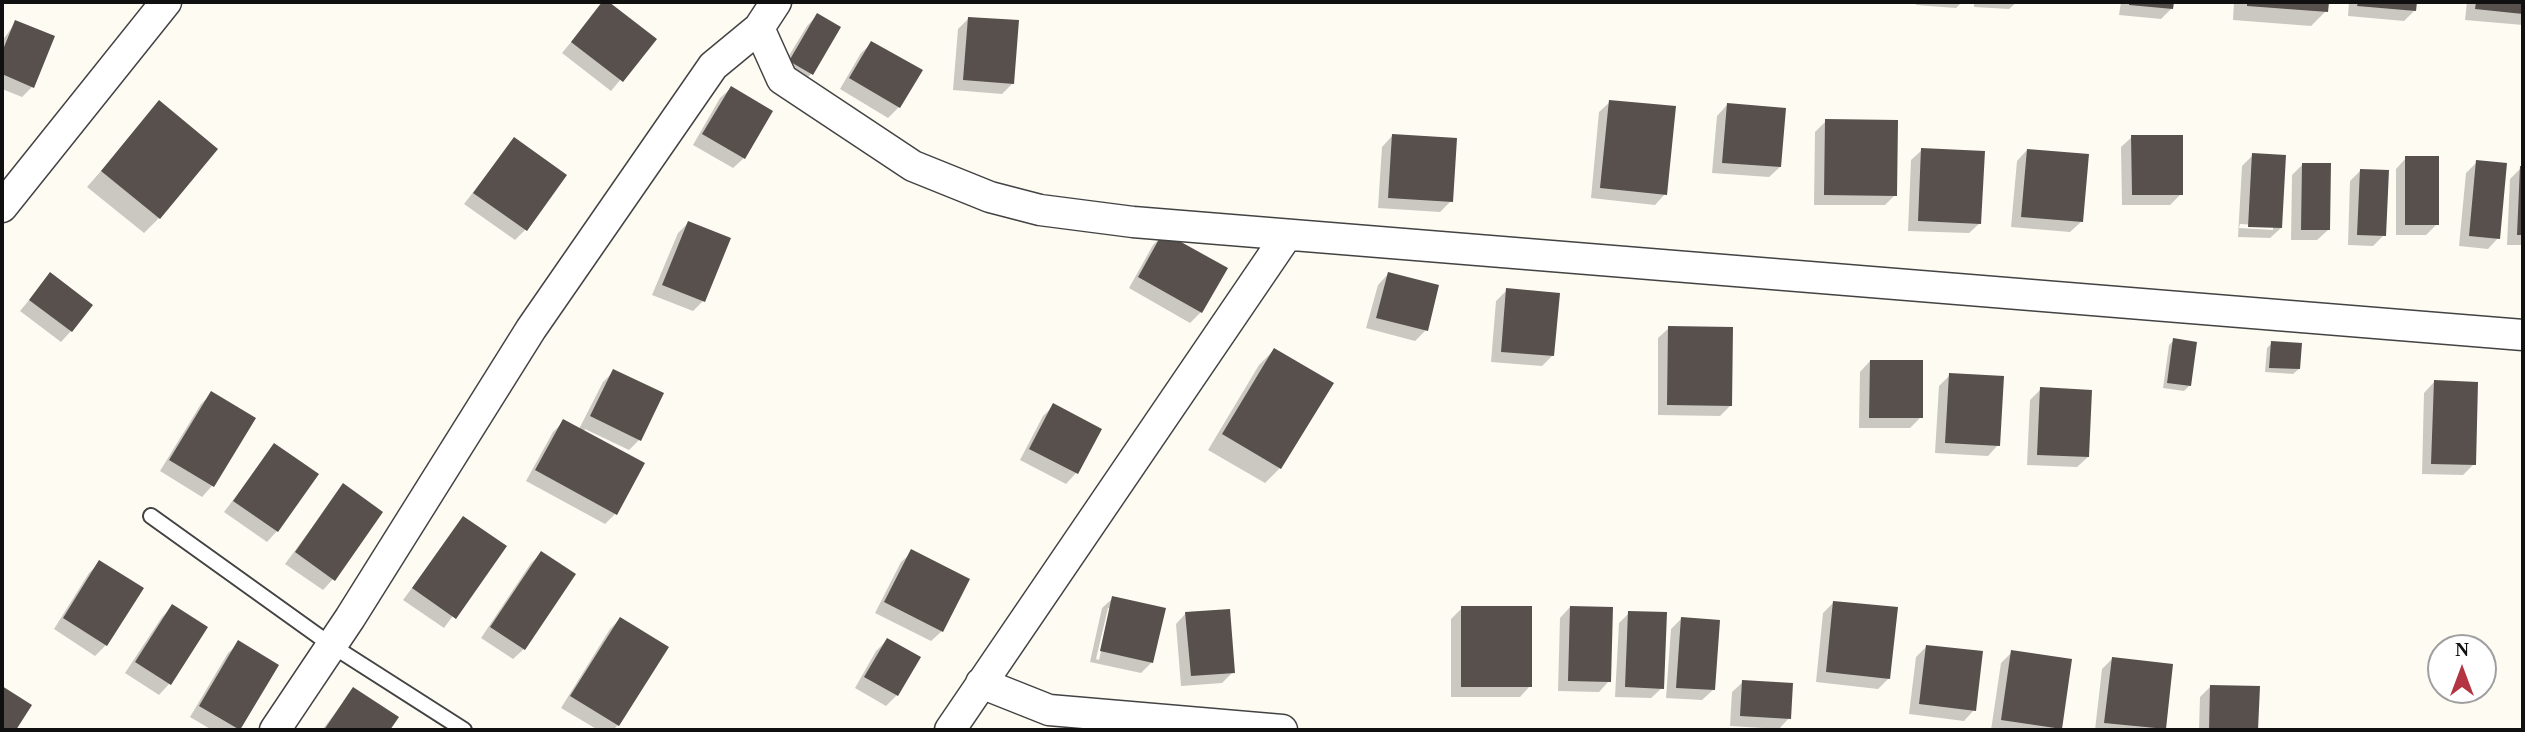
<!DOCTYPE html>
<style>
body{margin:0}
#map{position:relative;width:2525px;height:732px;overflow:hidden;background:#fefbf3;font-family:Georgia,serif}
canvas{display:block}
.frame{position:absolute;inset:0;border:4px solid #101010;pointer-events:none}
.north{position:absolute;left:2427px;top:634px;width:70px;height:70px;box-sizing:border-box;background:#fff;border:2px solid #9f9f9f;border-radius:50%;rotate:0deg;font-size:19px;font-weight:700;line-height:28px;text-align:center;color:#101010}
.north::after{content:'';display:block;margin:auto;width:24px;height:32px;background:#b33541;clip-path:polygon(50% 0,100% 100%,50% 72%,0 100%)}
</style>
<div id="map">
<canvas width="2525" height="732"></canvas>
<div class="frame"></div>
<div class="north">N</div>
</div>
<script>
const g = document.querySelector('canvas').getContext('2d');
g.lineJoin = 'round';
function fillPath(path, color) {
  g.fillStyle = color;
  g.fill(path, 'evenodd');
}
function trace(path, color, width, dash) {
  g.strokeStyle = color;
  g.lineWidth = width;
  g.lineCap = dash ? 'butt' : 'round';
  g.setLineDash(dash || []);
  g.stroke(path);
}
fillPath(new Path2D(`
 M604 2 654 39 611 91 562 53Z
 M1916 2H1962L1956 8 1916 5Z
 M1974 2H2017L2009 9 1974 7Z
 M2121 2H2172V8L2161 19 2119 15Z
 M2234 2H2327L2326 11 2311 26 2233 20Z
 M2349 2H2415V10L2404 21 2348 16Z
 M2467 2H2523V25L2465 20Z
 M817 15 839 28 811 74 801 85 779 72 807 26Z
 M968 19 1013 83 1002 94 953 90 958 29Z
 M16 22 32 87 22 97 2 89V41Z
 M872 43 899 107 888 118 840 89 861 53Z
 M731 88 744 158 733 168 693 145 720 98Z
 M1610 102 1665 194 1655 205 1591 198 1599 112Z
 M160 103 159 218 144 233 87 187Z
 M1727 105 1780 167 1769 177 1712 173 1717 116Z
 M1826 121 1895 195 1885 205H1814L1815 132Z
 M1392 136 1451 201 1440 212 1378 208 1382 147Z
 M2132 137 2181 194 2170 205H2122L2121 147Z
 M514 139 525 230 515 240 464 204Z
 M1922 150 1980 223 1969 233 1908 231 1911 160Z
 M2027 150 2081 222 2070 232 2011 227 2017 161Z
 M2253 155 2281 228 2270 238 2238 237 2242 166ZM2240 224 2273 226V230L2239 228Z
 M2406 158 2437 224 2426 235H2396V169Z
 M2477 162 2498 238 2488 249 2459 246 2466 173Z
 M2303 164 2328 230 2317 240H2291L2292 175Z
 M2521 168 2523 245H2507L2510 179Z
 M2361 170 2384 235 2373 246 2348 245 2350 181Z
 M688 223 703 301 693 311 652 295 678 233Z
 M1164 234 1201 312 1190 323 1129 288 1153 245Z
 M1388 274 1426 330 1415 341 1366 328 1378 285Z
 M50 275 71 331 61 342 20 311Z
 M1507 290 1553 355 1542 366 1491 362 1496 301Z
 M1669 328 1731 405 1720 416 1658 415V338Z
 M2174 340 2189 386 2184 391 2163 388 2169 345Z
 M2272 343 2299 369 2293 374 2265 372 2267 348Z
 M1274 350 1331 384 1280 468 1265 483 1208 450 1259 365Z
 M1870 361 1921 417 1910 428H1859L1860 372Z
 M614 371 639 440 629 450 585 429 584 432 615 514 605 524 526 481 553 432 564 421 579 429 603 382Z
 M1950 375 1998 445 1988 456 1935 453 1939 386Z
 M2434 382 2474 464 2463 475 2422 474 2424 393Z
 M2041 389 2088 457 2077 467 2027 465 2030 400Z
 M212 393 254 418 212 486 202 497 160 471 201 404Z
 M1054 405 1099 429 1076 473 1066 484 1020 460 1043 416Z
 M274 446 277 531 267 542 224 512Z
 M343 486 333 579 323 590 285 564Z
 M464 518 504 546 444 628 403 600Z
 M912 552 942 631 931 641 875 613 901 562Z
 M542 553 524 649 513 659 481 638 531 563Z
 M99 563 106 645 95 656 54 629 89 573Z
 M1113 598 1151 663 1141 673 1090 662 1102 608ZM1108 608H1111L1099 660 1096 659Z
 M1834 602 1888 679 1878 689 1816 682 1823 613Z
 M173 607 206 628 169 684 159 695 125 673 162 617Z
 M1570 607 1609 681 1599 692 1558 691 1560 618Z
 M1462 608 1530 686 1520 697H1451V619Z
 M1186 613 1233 672 1222 683 1181 686 1176 624Z
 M1629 613 1662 688 1651 698 1615 697 1619 623Z
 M1682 618 1713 690 1702 700 1666 698 1671 629Z
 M620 619 667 648 618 725 613 730H598L561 708 610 629Z
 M887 640 918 658 897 695 886 706 855 688 876 651Z
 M239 643 277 665 238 729 212 730 190 717 228 653Z
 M1927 646 1974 710 1964 721 1909 714 1916 657Z
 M2012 652 2060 728 2058 730H1991L2001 663Z
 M2112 659 2164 729 2163 730H2095L2102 669Z
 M1743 682 1789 718 1779 729 1730 726 1732 692Z
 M2210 687 2258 688 2257 730H2199L2200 697Z
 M353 690 396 718 388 730H322Z`), '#0003');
fillPath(new Path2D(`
 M602 2H609L657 39 623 82 571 42Z
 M2129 2H2174L2173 9 2129 5Z
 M2247 2H2329L2328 12 2247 6Z
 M2358 2H2417L2416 11 2357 6Z
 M2476 2H2523V14L2475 9Z
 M817 13 841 27 813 75 789 61Z
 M968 17 1019 20 1014 84 963 80Z
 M15 20 55 36 34 88 2 74V52Z
 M871 41 923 70 900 108 849 78Z
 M731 86 773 111 745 159 702 134Z
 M159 100 218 149 160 219 101 171Z
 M1609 100 1676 106 1667 195 1600 188Z
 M1727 103 1786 108 1781 167 1722 163Z
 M1825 119 1898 120 1897 196 1824 195Z
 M1392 134 1457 138 1453 202 1388 198Z
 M2131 135H2183V195H2132Z
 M514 137 567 175 527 231 473 193Z
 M1921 148 1985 151 1981 224 1918 221Z
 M2027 149 2089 154 2083 222 2021 217Z
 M2252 153 2286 155 2282 228 2248 227Z
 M2405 156H2439V225H2405Z
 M2476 160 2507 163 2500 239 2469 236Z
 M2302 163H2331L2330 230H2301Z
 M2520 166H2523V235H2517Z
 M2360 169 2389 170 2386 236 2357 235Z
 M688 221 731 238 705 302 662 285Z
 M1163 232 1228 268 1202 313 1138 277Z
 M50 272 93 305 72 332 29 300Z
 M1388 272 1439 285 1428 331 1376 318Z
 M1506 288 1560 293 1554 356 1501 352Z
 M1668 326 1733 327 1732 406 1667 405Z
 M2173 338 2197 342 2191 386 2167 383Z
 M2271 341 2302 343 2300 369 2269 368Z
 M1274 348 1334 383 1281 469 1222 434Z
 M1870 360H1923V418H1869Z
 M613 369 664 393 641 441 590 416Z
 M1949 373 2004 376 2000 446 1945 443Z
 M2434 380 2478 382 2476 465 2431 464Z
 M2040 387 2092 390 2089 457 2037 455Z
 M211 391 256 418 214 487 169 460Z
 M1053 403 1102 429 1078 474 1029 449Z
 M563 419 645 463 617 515 535 470Z
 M274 443 319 474 278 532 233 501Z
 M343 483 383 512 335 581 295 552Z
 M463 516 507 546 456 619 412 588Z
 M911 549 970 579 943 632 884 602Z
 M541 551 576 574 525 650 490 627Z
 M99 560 144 588 107 646 63 618Z
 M1112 596 1166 608 1153 663 1100 651Z
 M1833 601 1898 607 1890 679 1826 672Z
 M172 604 208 627 171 685 135 662Z
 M1461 606H1532V687H1461Z
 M1570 606 1613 607 1611 682 1568 681Z
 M1230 609 1235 673 1191 676 1185 612Z
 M1628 611 1667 612 1664 689 1625 687Z
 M620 617 669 647 619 726 570 696Z
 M1681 617 1720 620 1715 690 1676 688Z
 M887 638 921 657 898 696 864 677Z
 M238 640 279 665 240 730 199 706Z
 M1926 645 1983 651 1976 711 1919 704Z
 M2011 650 2072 659 2062 729 2001 720Z
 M2112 657 2173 664 2166 729 2104 723Z
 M1742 680 1793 683 1791 719 1740 716Z
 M2210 685 2260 686 2258 730H2209Z
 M2 686 32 705 16 730H2Z
 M353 687 399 717 390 730H324Z`), '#57504d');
const lane = new Path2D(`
 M151 516 331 645 464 730`);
const street = new Path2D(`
 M759 28 782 79 913 166 990 197 1040 210 1133 222 2523 335
 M2 207 166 2
 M981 683 1049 710 1282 730
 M275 730 350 618 531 329 713 66 759 28 776 2
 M950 730 1287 235`);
trace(lane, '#434343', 18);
trace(street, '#434343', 33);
trace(lane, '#fff', 14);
trace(street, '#fff', 30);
</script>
